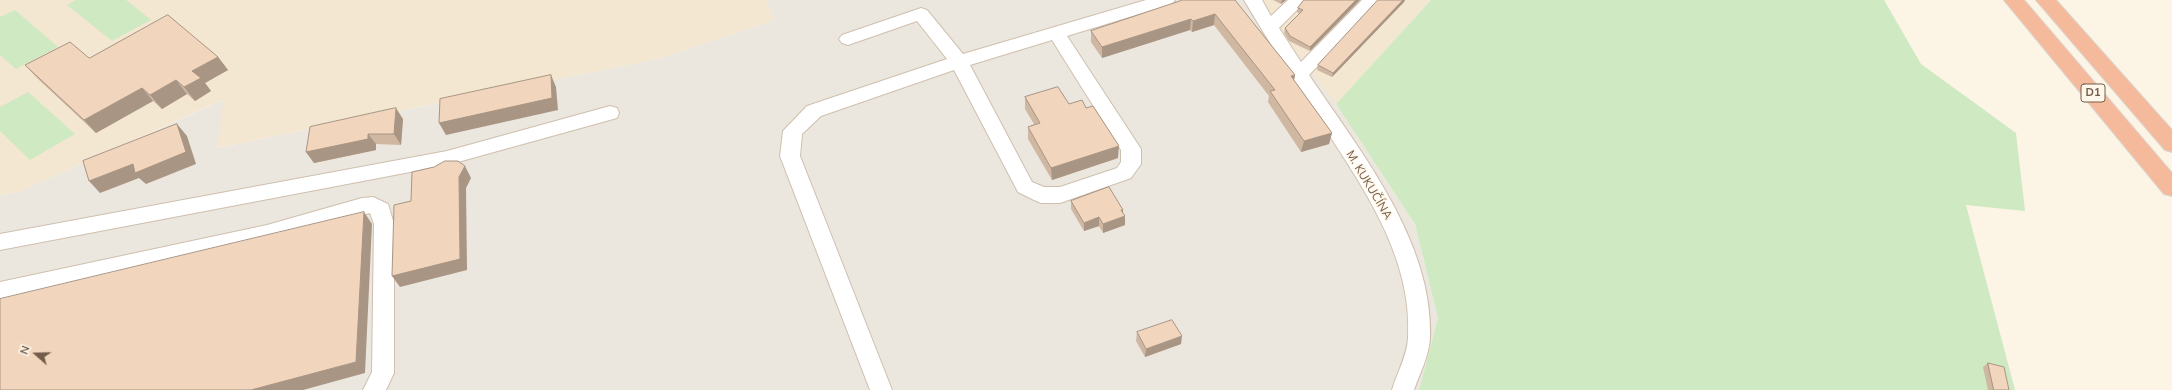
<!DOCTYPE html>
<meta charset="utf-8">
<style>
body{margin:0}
#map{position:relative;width:2172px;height:390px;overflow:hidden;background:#fcf4e4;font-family:Mulish,sans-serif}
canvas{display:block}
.north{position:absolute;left:16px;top:334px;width:40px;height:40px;-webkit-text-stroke:3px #fff8ea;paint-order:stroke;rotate:290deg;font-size:11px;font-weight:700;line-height:16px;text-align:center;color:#745c4a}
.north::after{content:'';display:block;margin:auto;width:14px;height:18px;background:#745c4a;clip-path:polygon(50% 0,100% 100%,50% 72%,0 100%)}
</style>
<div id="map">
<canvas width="2172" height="390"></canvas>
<div class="north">N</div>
</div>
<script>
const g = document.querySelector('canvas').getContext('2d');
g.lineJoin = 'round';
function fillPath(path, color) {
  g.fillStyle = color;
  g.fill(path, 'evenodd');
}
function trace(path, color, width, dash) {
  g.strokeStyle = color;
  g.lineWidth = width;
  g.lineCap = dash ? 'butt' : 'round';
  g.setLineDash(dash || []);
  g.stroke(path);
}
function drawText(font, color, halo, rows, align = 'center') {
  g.font = font + ' Mulish,sans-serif';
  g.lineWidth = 3;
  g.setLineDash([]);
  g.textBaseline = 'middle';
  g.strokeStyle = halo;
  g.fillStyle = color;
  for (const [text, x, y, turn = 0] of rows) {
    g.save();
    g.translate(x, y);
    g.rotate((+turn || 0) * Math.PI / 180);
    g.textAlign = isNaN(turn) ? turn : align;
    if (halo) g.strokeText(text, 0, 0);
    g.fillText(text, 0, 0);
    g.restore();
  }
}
fillPath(new Path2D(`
 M0 0H766L774 20 658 59 216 148 222 100 19 192 0 195Z
 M1262 0H1431L1336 104 1281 32Z`), '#f3e7d2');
fillPath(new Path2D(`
 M766 0H1262L1281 32 1336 104 1415 224 1438 318 1419 390H0V195L19 192 223 100 217 148 658 59 774 20Z`), '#ebe6de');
fillPath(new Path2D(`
 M76 0H126L151 20 112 41 67 5Z
 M1431 0H1884L1921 64 2016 133 2025 211 1966 205 2015 390H1419L1438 318 1415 224 1336 104Z
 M15 10 58 47 16 69 0 55V17Z
 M28 92 75 134 30 160 0 131V107Z`), '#cfe9c3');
const minor = new Path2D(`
 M1146 0H1175L1172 4 1067 36 1141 149V164L1131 178 1060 203H1041L1034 200 1018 192 954 70 821 116 802 134 800 156 892 390H870L780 156 783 131 807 106 947 59 917 21 848 45 842 43 839 39 842 35 921 8 927 10 963 54ZM1052 40 1121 150V162L1117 168 1060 187H1044L1032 182 970 65Z
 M1244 0H1262L1271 16 1288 0H1307L1279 28 1301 62 1362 0H1381L1309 75C1360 151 1434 242 1430 338 1429 356 1420 373 1414 390H1392C1397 373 1407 356 1408 338 1413 257 1362 186 1320 121 1294 81 1268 41 1244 0Z
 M610 106 617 108 619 113 617 118 447 165 0 250V234L447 151Z
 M373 197 388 204 394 224V373L386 390H363L372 372 374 224 370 213 267 241 0 300V282L267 225 362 198Z`);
const highway = new Path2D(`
 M2004 0H2024L2172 173V196L2164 194Z
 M2036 0H2056L2172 130V152L2165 150Z`);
trace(minor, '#cfbfae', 2);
trace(highway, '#dbd5d0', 2);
fillPath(minor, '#fff');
fillPath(highway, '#f5ba9c');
fillPath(new Path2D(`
 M1235 0 1295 75 1294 80 1332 133 1329 144 1301 152 1268 102 1269 96 1214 25 1192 32 1190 30 1102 58 1091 42V31Z
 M1273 0H1286L1281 4Z
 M1304 0H1360L1310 51 1289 41 1284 33 1285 28 1300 14 1297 12 1298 8Z
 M1378 0H1405L1404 2 1332 77 1317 70 1318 65Z
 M218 57 228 70 205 83 211 91 195 101 187 94 162 109 153 101 96 133 38 79 25 65 89 58Z
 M1025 97 1069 104 1118 158 1052 180 1028 139V127L1034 124 1025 109Z
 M403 119 401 145 376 144V150L314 163 306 152Z
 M1071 201 1123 213 1125 225 1103 233 1099 226 1084 231 1071 209Z
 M1137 332 1181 344 1145 357 1136 341Z
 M1988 363 2009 390H1988L1983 367Z`), '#cfb7a2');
fillPath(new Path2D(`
 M1282 0H1286L1281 4Z
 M1356 0H1360L1310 51V47Z
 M1403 0H1405L1404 2 1332 77 1333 73Z
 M1215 14 1214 25 1192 32 1193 21Z
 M1191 19 1190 30 1102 58V47Z
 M218 57 228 70 205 83 211 91 195 101 184 87 192 71Z
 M551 75 556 87 558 110 446 135 439 123Z
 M1295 75 1293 86 1291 76Z
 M176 80 187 94 162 109 150 95Z
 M142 88 153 101 96 133 84 120Z
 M396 108 403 119 401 145 394 134Z
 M177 124 187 136 196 164 146 184 139 178 100 193 89 181 133 164Z
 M1332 133 1329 144 1301 152 1304 141Z
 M368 134 376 144V150L314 163 306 152Z
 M1119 146 1118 158 1052 180 1051 168Z
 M465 166 471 178 466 188 467 270 400 287 392 276 459 177Z
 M1121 210H1123V217L1125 216V225L1103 233V224Z
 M364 212 372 224 365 373 303 390H251Z
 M1099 217V226L1084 231V223Z
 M1182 336 1181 344 1145 357 1146 349Z`), '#a99584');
const building = new Path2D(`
 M1183 0H1235L1295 75 1291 76 1332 133 1304 141 1270 91 1275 90 1215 14 1193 21 1191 19 1102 47 1091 31Z
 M1304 0H1356L1310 47 1290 36 1285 28 1303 10 1298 8Z
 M1378 0H1403L1333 73 1318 65Z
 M168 15 218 57 192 71 201 78 184 87 176 80 150 95 142 88 84 120 25 65 70 42 89 58Z
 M551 75 552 98 439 123 440 99Z
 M1058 87 1069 104 1082 100 1086 108 1093 106 1119 146 1051 168 1028 127 1040 123 1025 97Z
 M396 108 394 134H368V139L306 152 310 127Z
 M177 124 186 152 135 173 133 164 89 181 83 161Z
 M445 161H458L465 166 459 177 460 259 392 276 394 205 411 201 412 172 434 167Z
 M1109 187 1123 210H1121L1125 216 1103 224 1099 217 1084 223 1071 201Z
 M364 212 356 362 251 390H0V299Z
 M1172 320 1182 336 1146 349 1137 332Z
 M1988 363 2004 367 2009 390H1994Z`);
fillPath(building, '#f1d5bc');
trace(building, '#a99584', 1);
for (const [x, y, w] of [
 [2093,93,24]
]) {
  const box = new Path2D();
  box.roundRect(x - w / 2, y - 9, w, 18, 3);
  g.fillStyle = '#fff8ea';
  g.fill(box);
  trace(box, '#745c4a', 1);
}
drawText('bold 11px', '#745c4a', null, [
 ["D1",2093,93]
]);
drawText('12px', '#745c4a', '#fff8ea', [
 ["M. KUKUČÍNA",1369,185,59]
]);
</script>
